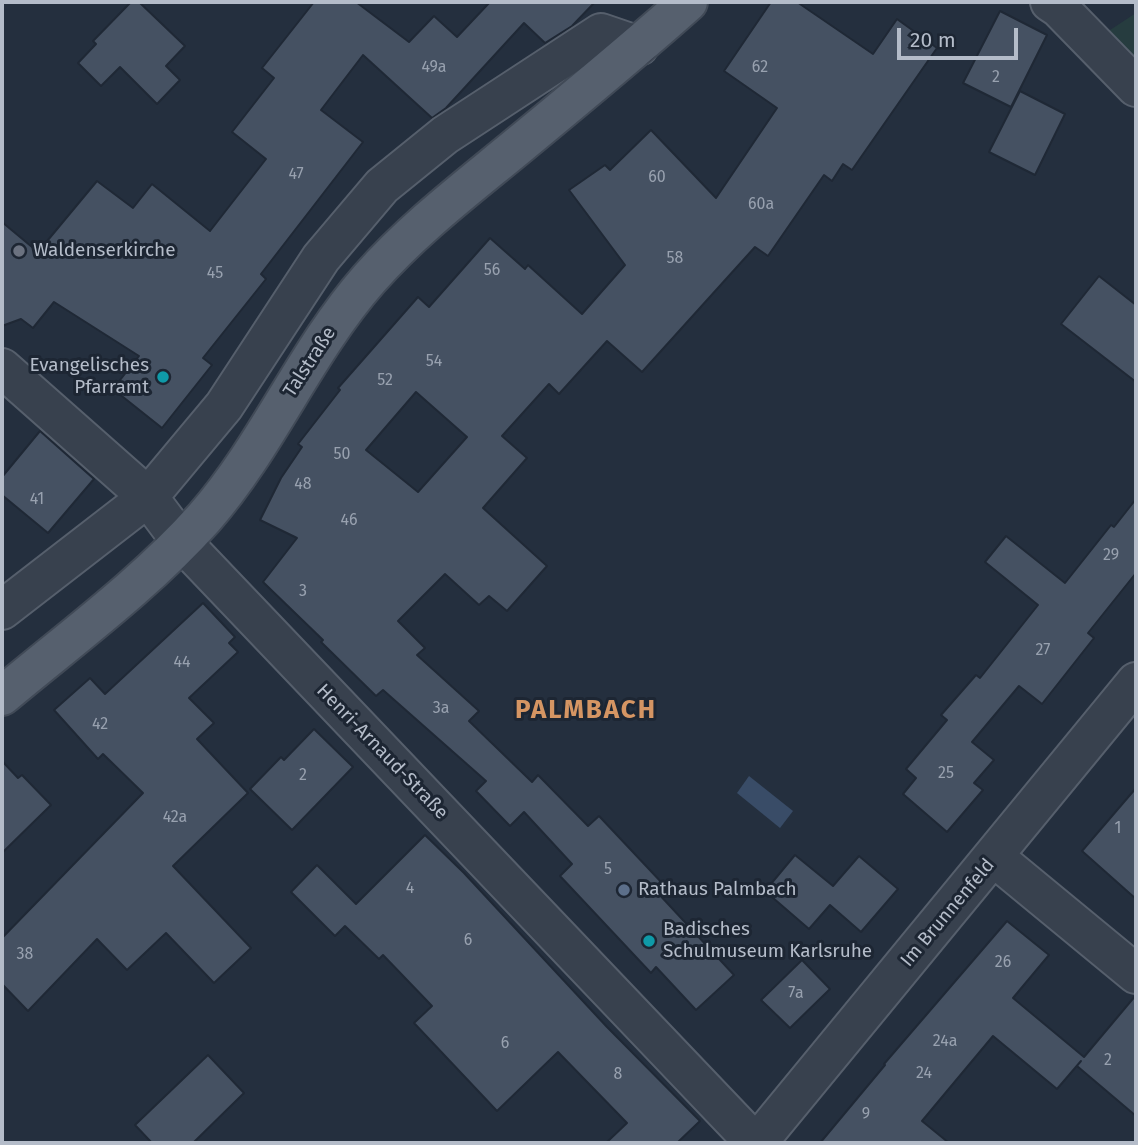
<!DOCTYPE html>
<meta charset="utf-8">
<style>
body{margin:0}
#map{position:relative;width:1138px;height:1145px;overflow:hidden;background:#242f3e;font-family:"Fira Sans",sans-serif}
canvas{display:block}
.frame{position:absolute;inset:0;border:4px solid #b4bcc9;pointer-events:none}
.scale{position:absolute;left:897px;top:28px;width:121px;height:32px;box-sizing:border-box;border:4px solid #b4bcc9;border-top:0;padding-left:9px;font-size:21px;line-height:24px;white-space:nowrap;color:#b4bcc9;-webkit-text-stroke:5px #1d2633;paint-order:stroke}
</style>
<div id="map">
<canvas width="1138" height="1145"></canvas>
<div class="frame"></div>
<div class="scale">20 m</div>
</div>
<script>
const g = document.querySelector('canvas').getContext('2d');
g.lineJoin = 'round';
function fillPath(path, color) {
  g.fillStyle = color;
  g.fill(path, 'evenodd');
}
function trace(path, color, width, dash) {
  g.strokeStyle = color;
  g.lineWidth = width;
  g.lineCap = dash ? 'butt' : 'round';
  g.setLineDash(dash || []);
  g.stroke(path);
}
function drawText(font, color, halo, rows, align = 'center') {
  g.font = font + ' "Fira Sans",sans-serif';
  g.lineWidth = 6;
  g.setLineDash([]);
  g.textBaseline = 'middle';
  g.strokeStyle = halo;
  g.fillStyle = color;
  for (const [text, x, y, turn = 0] of rows) {
    g.save();
    g.translate(x, y);
    g.rotate((+turn || 0) * Math.PI / 180);
    g.textAlign = isNaN(turn) ? turn : align;
    if (halo) g.strokeText(text, 0, 0);
    g.fillText(text, 0, 0);
    g.restore();
  }
}
fillPath(new Path2D(`
 M1136 13V61L1107 32Z`), '#263c3f');
fillPath(new Path2D(`
 M749 776 793 811 780 828 737 793Z`), '#394c67');
const building = new Path2D(`
 M131 2H139L185 46 166 66 180 80 157 104 120 67 101 86 78 63 96 44 93 41Z
 M314 2H356L409 42 434 16 457 37 490 2H595L572 26 545 43 524 23 446 108 432 118 363 55 321 110 363 142 261 274 266 279 203 358 212 365 162 428 113 389 139 356 54 302 33 328 21 319 2 326V222L38 252 97 181 133 208 152 184 210 231 266 159 232 132 274 78 262 68Z
 M771 2H797L873 54 897 19 937 48 852 170 843 164 832 181 824 175 768 256 755 247 642 372 607 341 559 394 549 384 502 436 527 458 483 508 547 566 507 611 489 596 479 605 445 574 398 621 425 648 417 655 479 711 469 721 532 782 538 775 588 826 599 816 663 884 656 891 734 975 696 1010 656 967 651 973 560 876 572 864 524 812 510 826 476 791 486 781 383 690 376 696 321 642 323 640 263 582 297 538 260 520 281 478 302 447 298 444 340 390 338 388 418 297 429 307 490 238 525 269 528 265 582 314 625 265 569 190 605 165 610 170 651 130 716 198 777 108 724 71ZM416 392 467 437 418 492 366 450Z
 M1000 11 1047 35 1011 107 963 83Z
 M1020 91 1065 114 1035 175 989 152Z
 M1099 276 1136 305V382L1061 324Z
 M40 431 94 479 48 533 2 495V477Z
 M1136 499V573L1088 633 1094 638 1042 704 1019 686 972 742 994 760 974 783 983 790 947 832 903 794 916 778 906 769 947 720 941 715 976 675 980 678 1038 605 985 562 1006 536 1065 583 1111 525 1114 527Z
 M203 603 235 637 229 643 238 652 189 698 214 723 197 739 248 793 173 866 251 948 214 983 166 933 127 970 97 939 28 1011 2 984V938L143 793 103 754 98 759 54 710 90 678 105 694Z
 M314 729 353 767 292 830 250 789 281 757 284 760Z
 M2 761 18 778 22 775 51 805 2 853Z
 M1136 788V899L1082 851Z
 M425 835 464 873 607 1027 700 1121 677 1143H606L627 1123 558 1052 497 1111 414 1023 432 1006 383 955 379 959 345 926 335 936 291 892 317 865 356 904Z
 M795 855 833 886 859 856 898 889 861 932 830 905 809 929 765 891Z
 M1007 921 1049 955 1013 998 1084 1057 1136 995V1116L1077 1066 1081 1061 1057 1089 993 1036 922 1121 949 1143H820L885 1065 884 1064Z
 M802 960 830 989 790 1028 761 1000Z
 M208 1055 244 1093 193 1143H152L135 1125Z`);
fillPath(building, '#455162');
trace(building, '#1f2835', 2);
const minor = new Path2D(`
 M1050 2 1059 8 1136 87
 M2 368 148 497 181 541 755 1143
 M2 610 148 497 224 406 321 258 382 186 445 135 601 33 639 46
 M994 857 1136 974
 M757 1143 1136 682`);
const major = new Path2D(`
 M2 696C70 639 144 585 204 518 268 445 305 352 369 279 414 228 467 188 519 145 576 98 633 51 688 2`);
trace(minor, '#565f6c', 42);
trace(major, '#414a57', 42);
trace(minor, '#38414e', 38);
trace(major, '#56606e', 38);
for (const [x, y, r, color] of [
 [19,251,7,"#6b7280"],
 [163,377,7,"#0f9aa8"],
 [624,890,7,"#5c6f8a"],
 [649,941,7,"#0f9aa8"]
]) {
  const dot = new Path2D();
  dot.arc(x, y, r, 0, 2 * Math.PI);
  g.fillStyle = color;
  g.fill(dot);
  trace(dot, '#1d2633', 2.5);
}
drawText('16px', '#98a1af', null, [
 ["49a",434,68],
 ["62",760,68],
 ["2",996,78],
 ["47",296,175],
 ["60",657,178],
 ["60a",761,205],
 ["58",675,259],
 ["56",492,271],
 ["45",215,274],
 ["54",434,362],
 ["52",385,381],
 ["50",342,455],
 ["48",303,485],
 ["41",37,500],
 ["46",349,521],
 ["29",1111,556],
 ["3",303,592],
 ["27",1043,651],
 ["44",182,663],
 ["3a",441,709],
 ["42",100,725],
 ["25",946,774],
 ["2",303,776],
 ["42a",175,818],
 ["1",1118,829],
 ["5",608,870],
 ["4",410,889],
 ["6",468,941],
 ["38",25,955],
 ["26",1003,963],
 ["7a",796,994],
 ["24a",945,1042],
 ["6",505,1044],
 ["2",1108,1061],
 ["24",924,1074],
 ["8",618,1075],
 ["9",866,1115]
]);
drawText('19px', '#b4bcc9', '#1d2633', [
 ["Waldenserkirche",33,251],
 ["Evangelisches",149,366,"right"],
 ["Pfarramt",149,388,"right"],
 ["Rathaus Palmbach",638,890],
 ["Badisches",663,930],
 ["Schulmuseum Karlsruhe",663,952]
], 'left');
drawText('19px', '#b4bcc9', '#1d2633', [
 ["Talstraße",310,362,-57],
 ["Henri-Arnaud-Straße",382,752,46],
 ["Im Brunnenfeld",948,913,-50]
]);
g.letterSpacing = '2px';
drawText('bold 26px', '#d59563', '#1d2633', [
 ["PALMBACH",586,711]
]);
g.letterSpacing = '0px';
</script>
